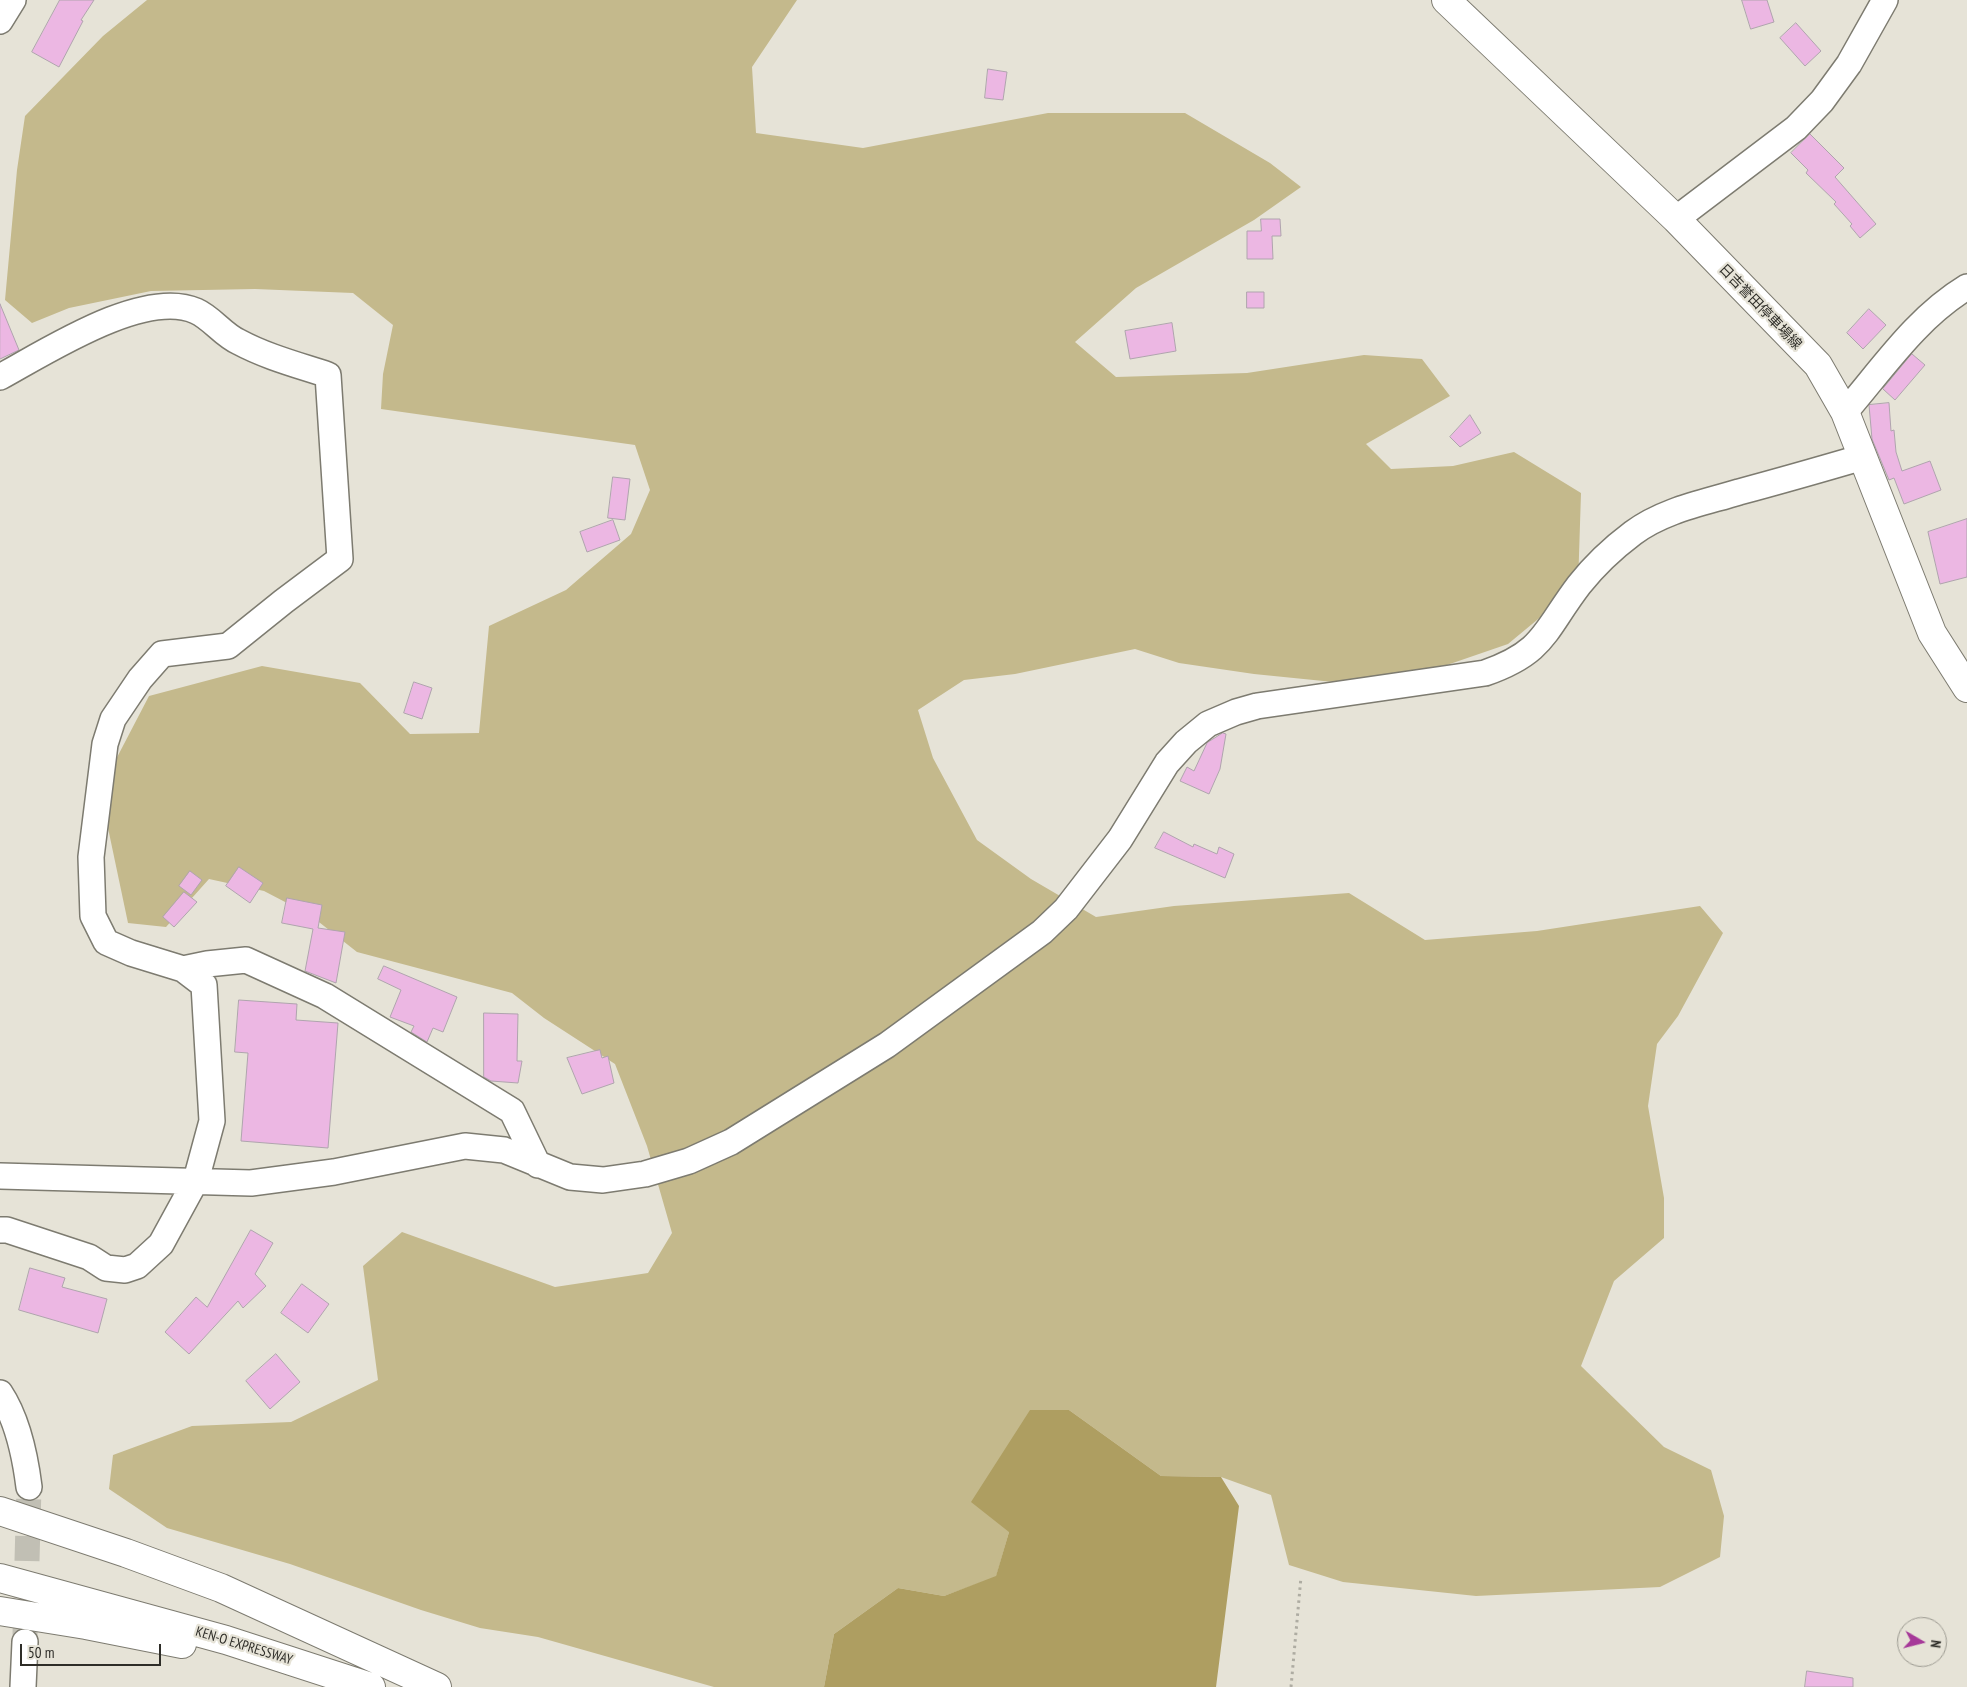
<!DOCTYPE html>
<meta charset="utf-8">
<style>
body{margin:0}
#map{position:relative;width:1967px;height:1687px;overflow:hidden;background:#e6e3d7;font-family:"PT Sans Narrow",sans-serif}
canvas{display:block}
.north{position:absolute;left:1897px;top:1617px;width:50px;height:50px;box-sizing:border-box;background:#e6e3d7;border:1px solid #9c9a91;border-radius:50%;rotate:98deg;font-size:14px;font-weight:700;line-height:20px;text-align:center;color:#2e2d28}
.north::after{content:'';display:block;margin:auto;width:18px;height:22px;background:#a63999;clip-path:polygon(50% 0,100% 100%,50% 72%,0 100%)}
.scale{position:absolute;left:20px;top:1644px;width:141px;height:22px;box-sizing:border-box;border:2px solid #2e2d28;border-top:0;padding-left:6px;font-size:15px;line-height:18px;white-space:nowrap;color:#2e2d28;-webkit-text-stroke:4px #e6e3d7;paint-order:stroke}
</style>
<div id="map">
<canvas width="1967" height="1687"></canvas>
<div class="north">N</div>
<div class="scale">50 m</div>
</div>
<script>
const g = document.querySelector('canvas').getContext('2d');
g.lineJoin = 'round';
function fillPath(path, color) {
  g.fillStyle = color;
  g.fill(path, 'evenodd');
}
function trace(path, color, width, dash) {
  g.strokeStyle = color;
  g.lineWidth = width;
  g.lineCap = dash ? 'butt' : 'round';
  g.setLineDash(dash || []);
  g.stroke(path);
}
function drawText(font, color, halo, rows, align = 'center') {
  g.font = font + ' "PT Sans Narrow","Noto Sans JP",sans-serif';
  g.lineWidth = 4.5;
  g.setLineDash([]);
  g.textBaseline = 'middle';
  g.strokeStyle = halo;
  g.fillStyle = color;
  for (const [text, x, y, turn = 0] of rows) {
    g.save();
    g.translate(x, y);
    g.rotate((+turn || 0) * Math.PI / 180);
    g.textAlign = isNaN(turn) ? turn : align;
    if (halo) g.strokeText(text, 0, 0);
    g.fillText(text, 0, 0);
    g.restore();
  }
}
fillPath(new Path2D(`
 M147 0H797L752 67 756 133 863 148 1048 113H1185L1270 163 1301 187 1254 220 1136 288 1075 342 1116 377 1247 373 1364 355 1422 359 1450 396 1366 444 1391 469 1453 466 1514 452 1581 493 1578 586 1508 644 1383 687 1254 674 1179 663 1135 649 1015 674 964 680 918 710 933 758 977 840 1031 879 1096 917 1174 906 1349 893 1425 940 1537 931 1700 906 1723 933 1678 1016 1657 1044 1648 1106 1664 1198V1238L1614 1281 1581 1366 1664 1447 1711 1470 1724 1516 1720 1557 1660 1587 1476 1596 1343 1582 1289 1565 1271 1495 1221 1477 1161 1476 1069 1410 1009 1532 996 1577 944 1596 898 1588 834 1634 824 1687H714L538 1637 480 1628 421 1610 290 1564 167 1528 109 1489 113 1455 192 1426 291 1422 378 1380 363 1266 402 1232 555 1287 648 1273 672 1233 647 1146 615 1064 544 1018 512 993 357 952 310 915 264 891 209 879 166 927 128 923 100 790 149 696 262 666 360 683 410 734 479 733 489 626 566 590 631 534 650 490 635 445 381 409 383 374 393 325 353 293 255 289 151 291 69 308 32 323 5 300 17 170 25 116 103 36Z`), '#c4b98c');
fillPath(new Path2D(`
 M1030 1410H1069L1161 1476 1221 1477 1239 1506 1216 1687H824L834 1634 898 1588 944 1596 996 1576 1009 1532 971 1502Z`), '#ae9e61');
const building = new Path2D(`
 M60 0H94L81 20 83 21 59 67 32 52Z
 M1742 0H1767L1774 22 1751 29Z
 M1796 23 1821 51 1805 66 1780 38Z
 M988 69 1007 72 1003 100 985 98Z
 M1810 134 1844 168 1835 177 1876 224 1860 238 1850 226 1852 224 1834 204 1836 202 1806 173 1808 170 1791 153Z
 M1261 219H1280L1281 236H1272L1273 259H1247V231H1261Z
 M1247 292H1264V308H1247Z
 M0 304 19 350 0 359Z
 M1869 309 1886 325 1863 349 1847 333Z
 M1172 323 1176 351 1130 359 1125 331Z
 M1912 354 1925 365 1895 400 1883 389Z
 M1889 403 1891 431 1894 430 1896 452 1902 471 1930 461 1941 490 1904 504 1894 478 1889 480 1872 439 1869 405Z
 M1470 415 1481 433 1460 447 1450 437Z
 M613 477 630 479 625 520 608 518Z
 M1967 519V577L1940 584 1928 532Z
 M613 520 620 540 587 552 580 532Z
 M414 682 432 688 422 719 404 713Z
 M1223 733 1226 734 1220 769 1209 794 1180 781 1187 767 1194 771 1207 743Z
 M1164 832 1193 847 1194 844 1217 854 1219 847 1234 854 1225 878 1155 848Z
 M239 867 263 883 250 903 226 886Z
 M190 871 202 880 191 895 179 886Z
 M184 892 197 902 174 927 163 917Z
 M287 898 322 905 318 928 345 932 336 983 305 971 313 929 282 923Z
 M384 966 457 997 443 1032 433 1028 427 1042 411 1032 414 1026 390 1017 401 990 378 979Z
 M239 1000 297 1004 296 1020 338 1023 328 1148 241 1141 248 1053 235 1052Z
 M484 1013 518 1014 517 1061H522L518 1083 491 1081 484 1077Z
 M600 1050 602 1058 608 1056 614 1083 582 1094 567 1058Z
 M251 1230 273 1243 255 1274 266 1286 243 1308 238 1301 189 1354 165 1332 196 1297 207 1307Z
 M30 1268 65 1278 62 1287 107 1299 98 1333 19 1310Z
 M302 1284 329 1304 308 1333 281 1313Z
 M276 1354 300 1382 270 1409 246 1381Z
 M1807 1671 1853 1678V1687H1805Z`);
fillPath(building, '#ecb7e3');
trace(building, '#afa4ad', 1);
trace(new Path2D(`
 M25 1635 29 1487`), '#c1bfb4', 25, [25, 12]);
const minor = new Path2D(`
 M0 21 13 0
 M1676 219 1796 128 1822 101 1849 64 1885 0
 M0 377C46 352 144 288 196 311 212 318 223 335 239 342 267 357 298 365 328 375L340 559 284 601 228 646 162 654 140 679 113 719 105 744 91 857 93 916 106 942 131 953 183 969 204 985 212 1121 196 1180 161 1244 137 1266 125 1270 106 1268 89 1257 7 1230H0
 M1845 412C1883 368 1916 318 1967 287
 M183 969 207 964 246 960 325 996 512 1111 538 1165
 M0 1176 251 1183 334 1172 465 1146 504 1150 570 1177 603 1180 645 1174 689 1161 731 1142 887 1045 1042 932 1066 909 1120 839 1167 763 1186 742 1208 724 1236 712 1257 706 1485 673C1545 652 1544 631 1579 585 1594 566 1613 548 1633 533 1664 510 1703 503 1739 492 1780 481 1822 469 1863 457
 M0 1393C18 1420 25 1455 29 1487
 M23 1687 25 1642`);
const major = new Path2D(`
 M1446 0 1676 219 1818 365 1845 412 1932 633 1967 688`);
const highway = new Path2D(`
 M0 1511 126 1553 221 1588 437 1687
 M0 1578 226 1640 371 1687
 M0 1611 86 1625 182 1644`);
trace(minor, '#7d7b70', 28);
trace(major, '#7d7b70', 30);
trace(highway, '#7d7b70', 30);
trace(new Path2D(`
 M1291 1687 1301 1577`), '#aeaca2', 3, [2.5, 4]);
trace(minor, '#fff', 25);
trace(major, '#fff', 28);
trace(highway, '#fff', 28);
drawText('14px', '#2e2d28', '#e6e3d7', [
 ["日吉誉田停車場線",1760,307,46],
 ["KEN-O EXPRESSWAY",244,1646,17]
]);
</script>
